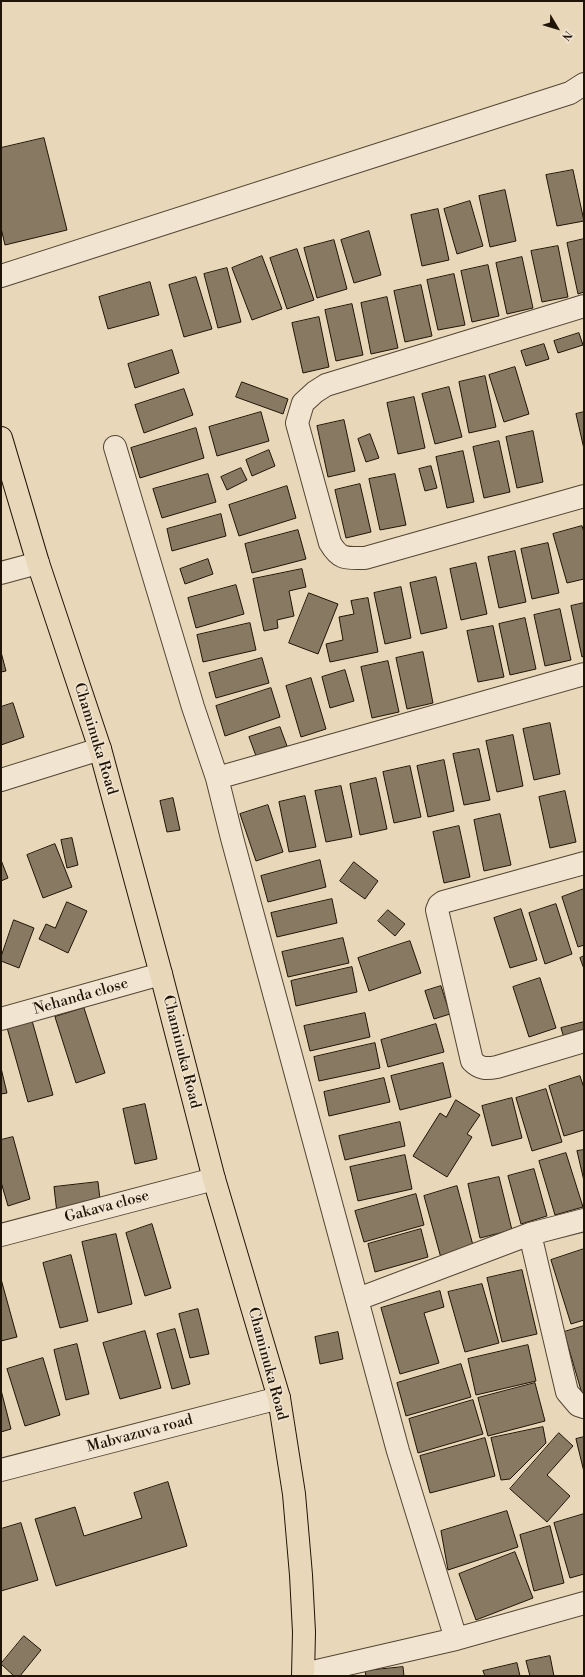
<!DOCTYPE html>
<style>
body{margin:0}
#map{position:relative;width:585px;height:1677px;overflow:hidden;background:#e9d7b9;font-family:"Libre Bodoni",serif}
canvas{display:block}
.frame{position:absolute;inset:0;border:2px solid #1f1406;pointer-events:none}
.north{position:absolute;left:537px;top:8px;width:40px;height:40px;-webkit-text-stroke:3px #f1e5d2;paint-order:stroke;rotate:128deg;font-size:11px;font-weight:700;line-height:16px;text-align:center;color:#1f1406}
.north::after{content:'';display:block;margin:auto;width:14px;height:18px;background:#1f1406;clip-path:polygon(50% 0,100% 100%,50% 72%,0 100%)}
</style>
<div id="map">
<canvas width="585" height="1677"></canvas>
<div class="frame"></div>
<div class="north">N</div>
</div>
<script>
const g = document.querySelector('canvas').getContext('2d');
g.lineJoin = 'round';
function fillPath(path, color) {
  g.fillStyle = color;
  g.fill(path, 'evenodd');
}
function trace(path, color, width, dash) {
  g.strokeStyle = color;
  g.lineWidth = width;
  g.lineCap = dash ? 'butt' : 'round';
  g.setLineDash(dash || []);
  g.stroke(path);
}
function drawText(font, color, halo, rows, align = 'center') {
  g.font = font + ' "Libre Bodoni",serif';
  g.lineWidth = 3;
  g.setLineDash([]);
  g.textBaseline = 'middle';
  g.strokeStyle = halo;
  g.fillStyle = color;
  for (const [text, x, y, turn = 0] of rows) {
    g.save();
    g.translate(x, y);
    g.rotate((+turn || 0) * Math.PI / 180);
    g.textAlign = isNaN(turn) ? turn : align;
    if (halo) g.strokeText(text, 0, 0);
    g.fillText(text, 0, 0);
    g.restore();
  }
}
const building = new Path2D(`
 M44 138 67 230 5 245 1 228V148Z
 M573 170 584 221 557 226 546 175Z
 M505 190 516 241 490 247 479 196Z
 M470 201 483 246 457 254 444 209Z
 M438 209 449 260 422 266 411 215Z
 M369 231 381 275 354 283 341 240Z
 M584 239V292L578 294 567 243Z
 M334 240 347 289 317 298 304 248Z
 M558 246 568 297 542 302 531 251Z
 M297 249 314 300 287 309 270 258Z
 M262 256 282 309 252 320 232 268Z
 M522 257 533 308 507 314 496 263Z
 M488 265 499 316 472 322 461 271Z
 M227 268 241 322 218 328 204 274Z
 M454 274 465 325 438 330 427 280Z
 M196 277 212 329 184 337 169 285Z
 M150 282 159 315 108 329 99 297Z
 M421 285 432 336 405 342 394 291Z
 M387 297 398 348 371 354 361 303Z
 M352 304 363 355 336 361 325 310Z
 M319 317 329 367 303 373 292 323Z
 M579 333 583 345 558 353 554 341Z
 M544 344 549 359 526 366 521 351Z
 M172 350 179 373 135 388 128 364Z
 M515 367 529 414 504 422 489 375Z
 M485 376 496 427 469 433 459 382Z
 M242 382 288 399 283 414 236 397Z
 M449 387 462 437 435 444 422 394Z
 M184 389 193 415 144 433 135 405Z
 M414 397 425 448 398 454 387 403Z
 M261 412 269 441 217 456 209 427Z
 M584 412V449L576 414Z
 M344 420 355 471 328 477 317 426Z
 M196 428 204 458 140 478 131 448Z
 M533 431 543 482 517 488 506 437Z
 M370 434 379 458 366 462 358 439Z
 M499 441 510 492 484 498 473 447Z
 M269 450 275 466 252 476 246 460Z
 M463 451 474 502 447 508 436 457Z
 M431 466 437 488 425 491 419 469Z
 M241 468 247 480 227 490 221 477Z
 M208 474 216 502 162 518 153 489Z
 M395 474 406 525 380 530 369 479Z
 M360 484 371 532 346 538 335 490Z
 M287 486 296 518 239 536 229 505Z
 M221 514 226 536 172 551 167 529Z
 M582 526 584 532V579L567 583 553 534Z
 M298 530 306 559 252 573 245 544Z
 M548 543 559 593 532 599 521 549Z
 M515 551 526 602 499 608 488 557Z
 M208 559 213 574 185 584 180 569Z
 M476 563 487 614 461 620 450 569Z
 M302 569 306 587 289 591 294 616 277 620 278 628 264 631 253 579Z
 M436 577 447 628 421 634 410 583Z
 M236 585 244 614 196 628 188 598Z
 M401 587 411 638 385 644 374 593Z
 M309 593 338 604 318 654 289 643Z
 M368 598 378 652 330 662 326 644 343 640 339 617 354 614 351 601Z
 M584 603V656L582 657 571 606Z
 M560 609 571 660 545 666 534 615Z
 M525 618 536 669 510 675 499 624Z
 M250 623 256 650 203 662 197 635Z
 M493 626 504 677 478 682 467 631Z
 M1 652 6 671 1 672Z
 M423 652 433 703 407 709 396 658Z
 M262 658 269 683 216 698 209 673Z
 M388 661 399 712 372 718 361 667Z
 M345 670 354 701 330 708 322 677Z
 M311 678 326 729 301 737 286 686Z
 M271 688 280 717 225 736 216 706Z
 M13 703 24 737 1 745V707Z
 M550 723 560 774 534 780 523 729Z
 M280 727 287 746 256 756 249 737Z
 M513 735 523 786 497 792 486 741Z
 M479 749 490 800 464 805 453 754Z
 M444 760 454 811 428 817 417 766Z
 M410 766 421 817 394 823 383 772Z
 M376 778 387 829 360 835 350 784Z
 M341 786 352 837 326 842 315 791Z
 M565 791 576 842 550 848 539 797Z
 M305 796 316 847 289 852 279 802Z
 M173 798 180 830 167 832 160 801Z
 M268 805 283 852 256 861 240 814Z
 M500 814 511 865 484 871 474 820Z
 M459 826 470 877 444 883 433 832Z
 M72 838 78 865 67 868 61 840Z
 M55 844 72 887 43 898 27 855Z
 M1 860 8 878 1 881Z
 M320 860 326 887 268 902 261 876Z
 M354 862 378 881 365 899 340 881Z
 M584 889V945L578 947 562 897Z
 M332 899 337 923 277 937 271 913Z
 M67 902 87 911 68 953 39 939 46 924 55 928Z
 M556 904 572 954 545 964 529 913Z
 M521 909 537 960 510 968 494 918Z
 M388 910 405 924 395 936 378 921Z
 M14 920 34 928 19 968 1 961V957Z
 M343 938 349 963 288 977 282 952Z
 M410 941 421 973 369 991 358 958Z
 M584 956V969L580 958Z
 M352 967 357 992 296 1006 291 981Z
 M540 978 556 1028 529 1037 513 987Z
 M441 986 450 1014 434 1019 425 991Z
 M84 1008 105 1073 76 1083 55 1017Z
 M365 1013 370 1037 310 1051 304 1026Z
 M31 1017 53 1095 28 1102 6 1024Z
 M584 1022V1036L565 1041 561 1028Z
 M436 1024 444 1052 388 1067 381 1040Z
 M375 1043 380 1068 319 1081 314 1057Z
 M443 1063 451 1097 400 1110 391 1076Z
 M1 1068 7 1093 1 1094Z
 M580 1076 584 1088V1130L564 1136 549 1086Z
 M384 1078 390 1102 329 1116 324 1092Z
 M546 1089 562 1142 532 1151 516 1098Z
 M512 1098 522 1138 492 1146 482 1106Z
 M456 1100 480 1115 467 1134 472 1137 447 1177 413 1156 440 1113 446 1117Z
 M145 1104 157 1159 135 1164 123 1109Z
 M400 1122 405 1146 345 1160 339 1136Z
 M13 1137 30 1199 8 1206 1 1182V1140Z
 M584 1150V1181L577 1151Z
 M566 1153 583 1207 555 1215 539 1161Z
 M405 1155 412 1189 358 1201 350 1167Z
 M534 1169 547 1216 521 1224 508 1176Z
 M499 1177 512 1230 480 1238 468 1184Z
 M98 1182 101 1208 57 1213 54 1187Z
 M457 1186 474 1249 441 1258 424 1196Z
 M416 1194 424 1225 364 1242 355 1211Z
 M152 1224 171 1288 145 1296 126 1233Z
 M421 1229 428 1257 375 1272 368 1244Z
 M116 1234 132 1304 98 1313 82 1242Z
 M584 1249V1320L571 1324 551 1260Z
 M71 1255 88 1321 60 1328 43 1263Z
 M522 1270 537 1334 502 1342 487 1278Z
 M1 1279 17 1337 1 1341Z
 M482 1284 499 1343 465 1352 448 1292Z
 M440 1291 444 1307 424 1313 439 1363 400 1374 381 1308Z
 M198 1309 209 1354 190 1358 179 1314Z
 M584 1326V1396L583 1397 564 1332Z
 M175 1329 190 1384 172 1389 157 1334Z
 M145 1331 161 1388 120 1399 103 1343Z
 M338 1332 343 1359 320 1364 315 1337Z
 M77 1344 89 1394 66 1400 54 1350Z
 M528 1345 536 1381 476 1395 468 1359Z
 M43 1358 60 1415 25 1426 7 1369Z
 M461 1364 471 1397 406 1416 397 1383Z
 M535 1383 545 1421 488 1436 478 1398Z
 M1 1390 11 1429 1 1432Z
 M473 1400 483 1434 418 1453 409 1419Z
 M543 1427 546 1443 510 1479 501 1480 491 1438Z
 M559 1433 573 1446 547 1475 570 1496 547 1522 510 1489Z
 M584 1437V1472L576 1439Z
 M485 1438 495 1476 430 1493 420 1456Z
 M168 1482 187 1546 56 1586 35 1519 75 1507 84 1536 142 1518 134 1493Z
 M507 1511 518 1547 448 1570 441 1531Z
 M584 1514V1574L570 1578 554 1523Z
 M21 1523 38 1580 1 1591V1529Z
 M550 1526 564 1583 534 1591 520 1535Z
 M515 1552 533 1598 476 1620 459 1574Z
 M24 1636 41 1650 20 1676H14L1 1664Z
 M550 1656 554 1676H530L526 1661Z
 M517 1663 520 1676H485L483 1671Z
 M403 1667 404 1676H366L365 1671Z`);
fillPath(building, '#887963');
trace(building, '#1f1406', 1);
const minor = new Path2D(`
 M1 276 570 93 584 84
 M584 306 326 385 315 392 303 403 297 423 330 543C340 560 346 558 365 558L584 496
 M115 447 193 707 217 778 232 838 398 1451 456 1639
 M1 573 38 563
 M217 778 584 674
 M1 780 100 749
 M584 863 443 902 439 905 437 910 472 1061C480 1069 486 1069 497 1067L584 1041
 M1 1019 161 974
 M530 1234 567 1392 578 1405 584 1407
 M1 1235 214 1179
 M358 1299 530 1234 584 1220
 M1 1470 279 1398
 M304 1674 456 1639 584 1603`);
const primary = new Path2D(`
 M1 438 38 563 100 749 161 974 214 1179 279 1398 294 1494 301 1575 304 1632 303 1676`);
trace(minor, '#524533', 24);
trace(primary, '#1f1406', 24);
trace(minor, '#f1e5d2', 22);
trace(primary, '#e9d7b9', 22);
drawText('15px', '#1f1406', '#f1e5d2', [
 ["Chaminuka Road",95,739,73],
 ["Nehanda close",81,997,-16],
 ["Chaminuka Road",181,1052,76],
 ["Gakava close",107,1207,-15],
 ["Chaminuka Road",267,1364,75],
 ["Mabvazuva road",140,1434,-15]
]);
</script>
